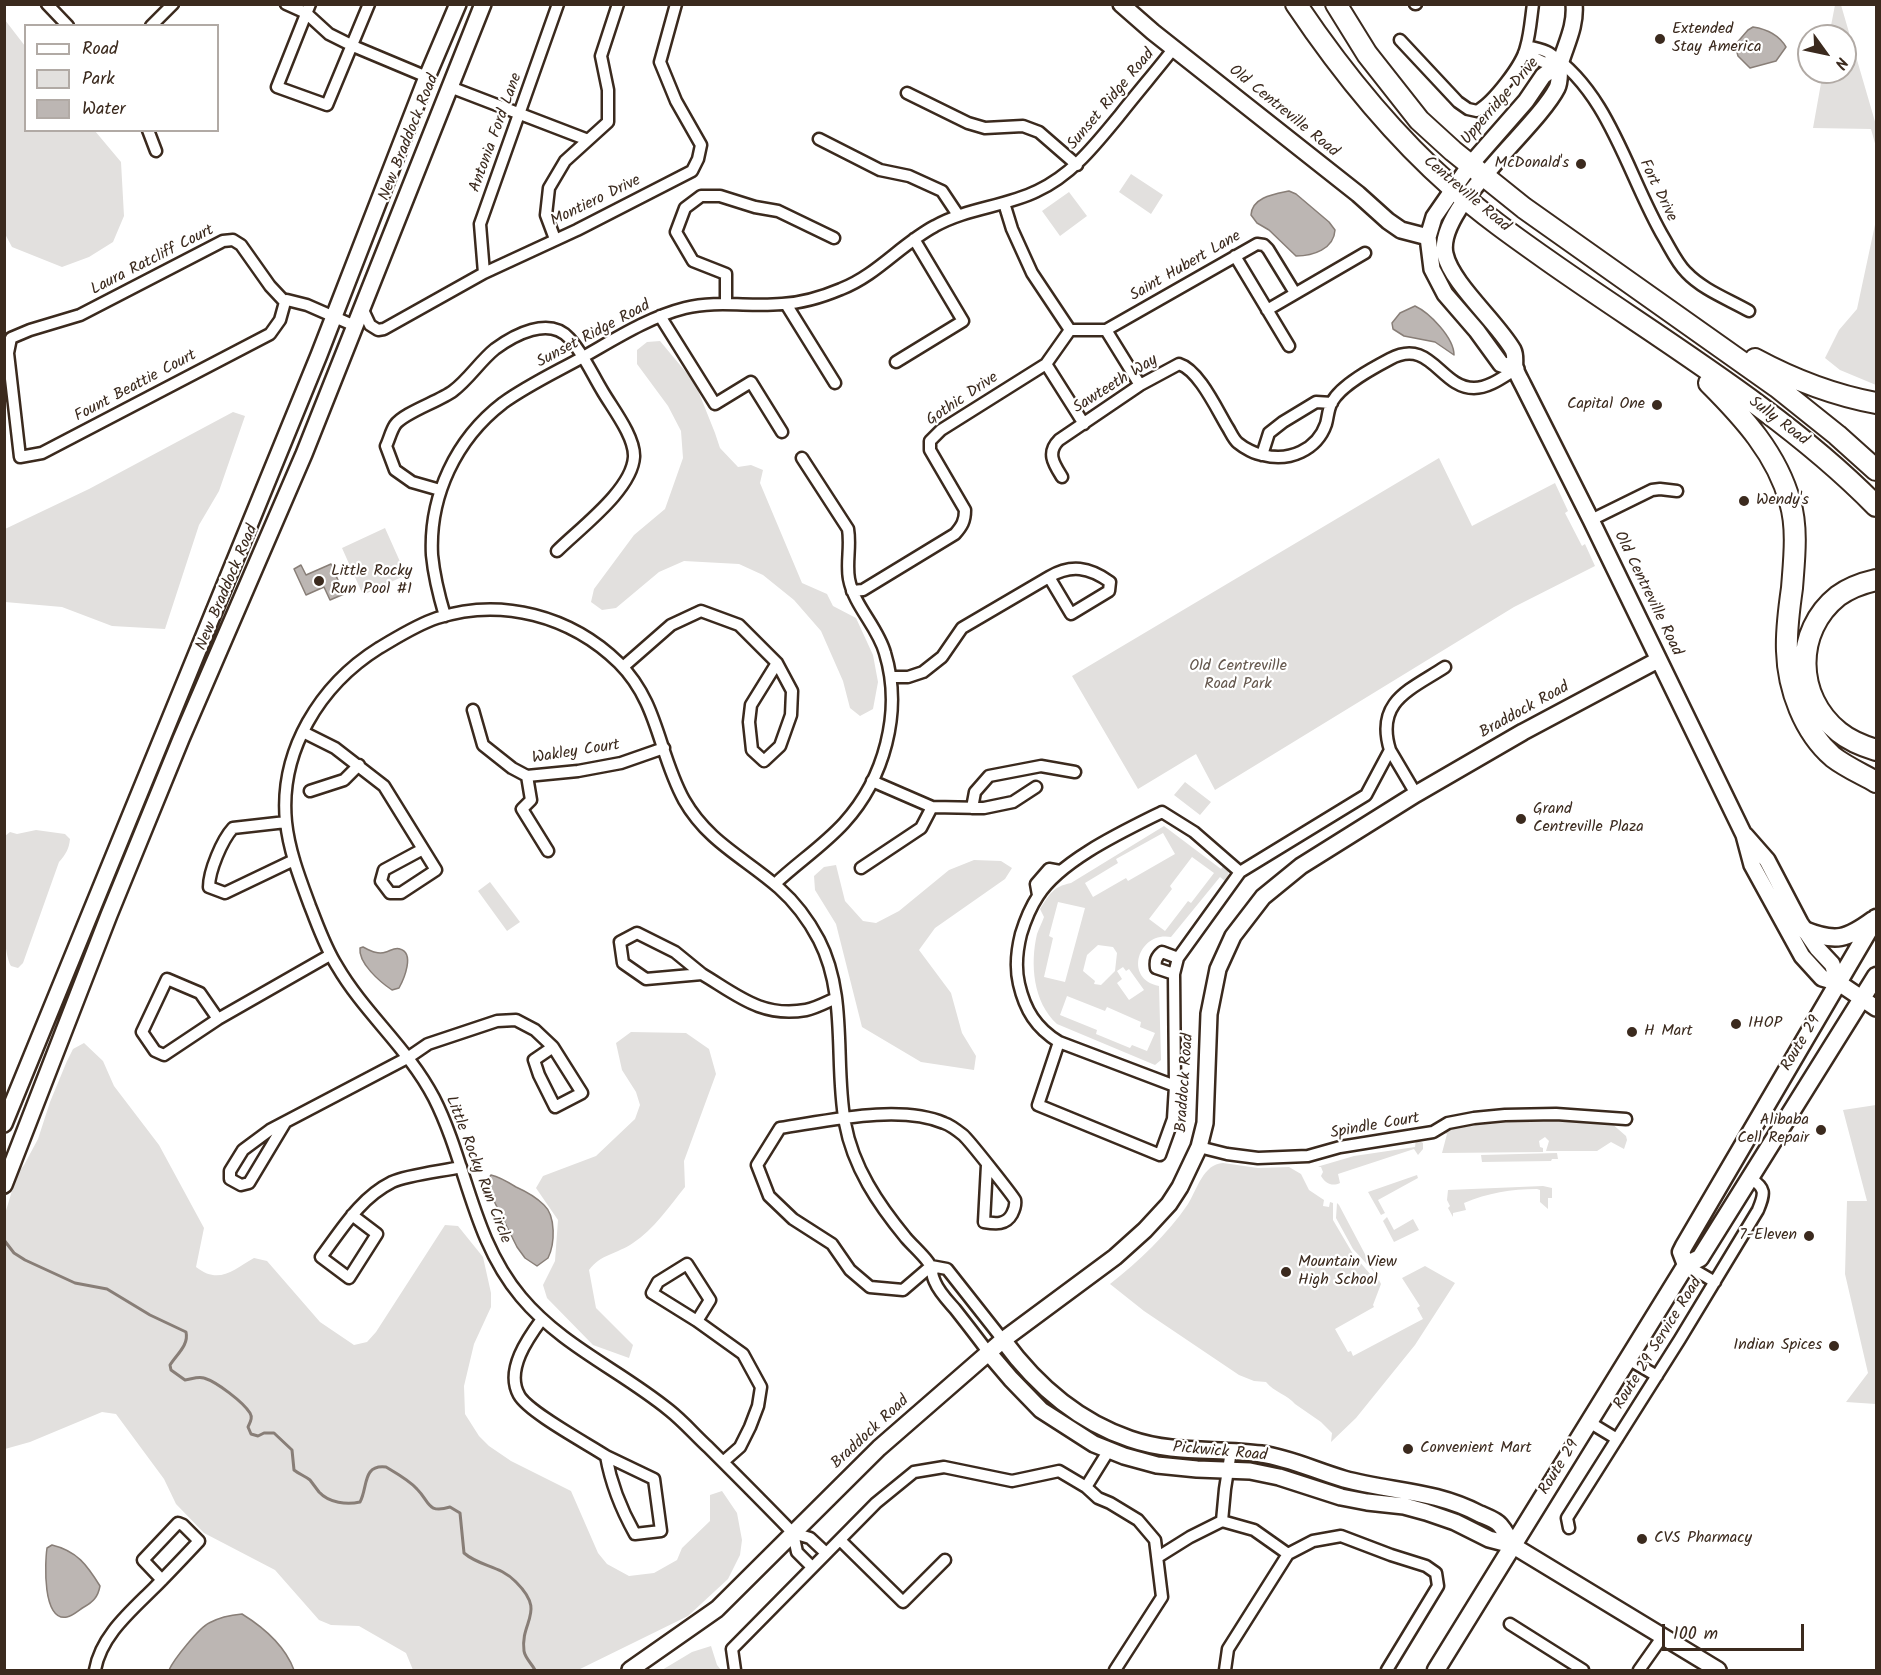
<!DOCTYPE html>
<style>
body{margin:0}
#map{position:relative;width:1881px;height:1675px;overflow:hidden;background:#fff;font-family:Kalam,sans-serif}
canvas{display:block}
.frame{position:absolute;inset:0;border:6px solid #3b2a1e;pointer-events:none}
.legend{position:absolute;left:24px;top:24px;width:195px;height:108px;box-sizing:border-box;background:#fff;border:2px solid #b1aaa5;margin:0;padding:8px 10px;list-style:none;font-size:18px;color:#3b2a1e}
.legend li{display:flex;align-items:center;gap:12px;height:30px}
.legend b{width:30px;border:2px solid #b1aaa5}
.north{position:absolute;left:1797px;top:24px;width:60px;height:60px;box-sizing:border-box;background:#fff;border:2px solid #b1aaa5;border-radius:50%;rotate:123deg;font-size:16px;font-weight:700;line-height:24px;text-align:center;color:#3b2a1e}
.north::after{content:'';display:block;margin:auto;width:21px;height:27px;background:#3b2a1e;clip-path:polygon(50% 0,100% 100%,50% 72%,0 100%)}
.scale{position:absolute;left:1662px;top:1624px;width:142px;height:27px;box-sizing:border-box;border:3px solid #3b2a1e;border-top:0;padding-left:8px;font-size:18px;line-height:21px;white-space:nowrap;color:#3b2a1e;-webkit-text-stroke:4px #fff;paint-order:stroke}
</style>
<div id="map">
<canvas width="1881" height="1675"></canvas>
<div class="frame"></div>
<ul class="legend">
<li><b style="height:8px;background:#fff"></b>Road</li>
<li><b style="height:16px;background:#e2e0de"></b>Park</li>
<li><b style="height:16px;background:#bcb6b3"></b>Water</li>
</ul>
<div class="north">N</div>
<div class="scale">100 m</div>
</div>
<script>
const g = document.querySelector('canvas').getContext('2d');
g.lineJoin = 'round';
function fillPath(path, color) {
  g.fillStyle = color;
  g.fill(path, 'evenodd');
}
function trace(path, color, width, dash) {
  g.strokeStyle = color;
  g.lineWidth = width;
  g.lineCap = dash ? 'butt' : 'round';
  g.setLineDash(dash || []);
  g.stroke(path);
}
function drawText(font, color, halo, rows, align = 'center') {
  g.font = font + ' Kalam,sans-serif';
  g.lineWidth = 4.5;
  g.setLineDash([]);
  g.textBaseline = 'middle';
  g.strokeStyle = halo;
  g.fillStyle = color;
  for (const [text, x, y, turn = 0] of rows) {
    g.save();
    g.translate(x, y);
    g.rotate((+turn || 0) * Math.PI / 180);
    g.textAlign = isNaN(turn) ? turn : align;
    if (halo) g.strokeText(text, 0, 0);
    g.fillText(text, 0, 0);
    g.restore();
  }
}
fillPath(new Path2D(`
 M1835 5H1841L1876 125V147L1871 129 1813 128 1823 72H1845V36H1829Z
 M5 20 25 46 26 130 95 131 121 162 124 216 113 242 89 257 62 267 12 247 5 234Z
 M1131 174 1163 195 1151 214 1119 192Z
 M1069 192 1087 216 1060 236 1042 211Z
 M1876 220V385L1840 370 1825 358 1839 330 1857 309Z
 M660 341 695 383 715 433 720 448 738 467 751 465 763 470 760 483 802 583 827 594 833 606 856 618 873 655 878 682 873 709 860 716 850 708 843 681 821 631 794 600 763 575 739 564 684 561 659 572 616 608 602 610 591 602 594 589 634 535 665 509 683 458 681 431 668 406 637 364V350L647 342Z
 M233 412 245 416 219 491 199 525 165 629 112 626 62 607 5 602V529L89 489Z
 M1439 458 1472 526 1555 483 1568 511 1565 513 1582 546 1585 544 1595 566 1514 607 1215 790 1196 754 1138 789 1072 676Z
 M385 528 406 575 363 595 342 548Z
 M1185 782 1211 802 1200 815 1174 795Z
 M1164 826 1221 869 1224 865 1228 868C1229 874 1229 876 1225 881L1220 877 1171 937C1138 931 1123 979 1159 986L1161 1060 1155 1065 1057 1024C1033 1002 1030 964 1037 934 1039 928 1042 923 1044 917L1040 909C1050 894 1052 887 1071 883ZM1163 833 1175 854 1128 881 1126 878 1093 897 1085 883 1118 863 1116 859ZM1192 857 1214 873 1191 903 1188 901 1165 931 1149 919 1172 889 1170 886ZM1058 902 1085 908 1065 982 1044 977 1053 938 1049 936ZM1098 945 1113 947 1117 953 1115 971 1101 985 1094 984 1095 981 1083 971 1087 955ZM1123 967 1126 971 1129 969 1144 990 1129 1000 1117 983 1122 979 1117 971ZM1067 996 1105 1011 1107 1007 1141 1022 1140 1027 1155 1033 1147 1051 1132 1045 1130 1048 1096 1034 1097 1030 1060 1015Z
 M36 830 65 834 70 839C69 849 66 854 59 862L23 963 18 968 11 966C0 946 4 863 5 836L10 832 17 834Z
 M974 860 1001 861 1012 868 1005 879 935 928 919 950 951 993 962 1033 976 1056 974 1070 921 1062 862 1027 836 924 815 890 814 876 824 867 836 865 845 901 863 921 876 923 899 911 949 870Z
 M490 882 520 922 507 931 478 891Z
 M631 1032 686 1033 709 1049 716 1074 684 1161 685 1187C669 1207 654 1229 633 1243 617 1254 601 1254 589 1270L596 1308 633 1345 629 1358 593 1345 547 1298 543 1285 555 1261 558 1220 536 1188 543 1176 596 1156 635 1119 640 1105 636 1092 622 1070 616 1043Z
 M84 1043 103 1061 114 1086 159 1145 204 1228 196 1267C219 1285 233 1270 254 1258L267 1261 320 1322 354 1345 367 1342 376 1332 445 1225 458 1226 483 1257 491 1293V1307L474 1344 464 1386 465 1414 479 1436 489 1446 511 1461 571 1491 598 1553 607 1564 629 1576 654 1573 677 1560 682 1548 710 1521V1495L722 1491 737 1513 742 1540 740 1555 728 1579 688 1616 578 1670H413L406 1653 359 1626 331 1625 319 1620 275 1570 204 1533 176 1504 164 1479 116 1414 102 1412 30 1442 5 1449V1214L17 1174 24 1165 38 1139 50 1102 67 1061 73 1049Z
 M1876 1105V1404L1846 1402 1868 1373 1845 1274 1847 1201H1867L1843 1110Z
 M1492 1120 1541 1119 1610 1122 1626 1136 1627 1140 1624 1149 1611 1142 1597 1151H1546L1549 1141 1545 1137 1539 1141 1540 1147 1543 1148V1152L1442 1153 1447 1134 1441 1131Z
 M1416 1139 1423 1143V1149L1418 1155 1414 1149 1338 1174 1340 1183C1332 1187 1325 1183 1321 1176L1323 1172 1321 1167H1318L1320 1166 1354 1156 1415 1147Z
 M1557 1153 1558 1159H1552L1551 1161 1482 1162 1481 1155Z
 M1223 1163 1258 1168 1289 1167 1301 1174 1309 1190 1324 1200 1323 1206 1329 1207 1330 1202 1333 1203V1220L1353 1254 1376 1281 1379 1280 1381 1284 1373 1305 1374 1307 1335 1329 1348 1352 1351 1351 1353 1356 1423 1319 1417 1308 1420 1306 1402 1278 1425 1266 1455 1283 1415 1345 1356 1418 1331 1442 1332 1433 1321 1422 1295 1404C1288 1395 1274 1392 1266 1382L1254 1381 1239 1375 1144 1311 1110 1284C1139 1261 1167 1235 1188 1204 1197 1190 1203 1164 1223 1163Z
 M1417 1175 1418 1178 1378 1200 1385 1213 1381 1215 1368 1192Z
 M1543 1186 1552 1188V1198H1548V1209L1540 1202V1190L1537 1189C1511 1189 1488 1193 1464 1203L1466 1210 1453 1213V1217L1448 1208 1450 1206 1447 1200 1448 1190Z
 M1337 1203 1339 1205 1375 1273 1353 1249 1336 1218Z
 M1387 1217 1394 1230 1413 1219 1419 1230 1394 1242 1383 1221Z
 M711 1646 717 1665 721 1670H662L692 1652Z`), '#e2e0de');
const water = new Path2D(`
 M1753 27C1766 29 1779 35 1786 47L1776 61 1750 68 1738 56 1735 45 1748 30Z
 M1289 191 1296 194 1329 222 1335 230C1334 249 1313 256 1296 256L1269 230 1257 223 1251 215C1252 197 1275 194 1289 191Z
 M1415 306C1430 313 1454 338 1454 355L1435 342 1404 336 1393 329 1392 323 1400 313Z
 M331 564 344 594 330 600 324 587 306 595 294 569 301 565 306 575Z
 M363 947C371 951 378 955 386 952 390 951 395 947 400 949 415 953 404 979 399 988L392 990C380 982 358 963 360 948Z
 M491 1175C500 1177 508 1182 516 1187 525 1191 537 1198 544 1205 556 1216 555 1244 548 1258L537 1266 525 1258 517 1247 487 1187V1181Z
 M52 1545C77 1551 87 1565 100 1586 98 1597 93 1602 84 1607 79 1610 73 1616 67 1617 42 1622 45 1562 47 1548Z
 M242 1614C263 1627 285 1646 294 1670H169C174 1659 199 1628 209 1623 220 1617 230 1615 242 1614Z`);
fillPath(water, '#bcb6b3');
trace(water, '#887e77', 1.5);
trace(new Path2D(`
 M4 1240 14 1253 25 1260 75 1283 107 1289 150 1315 186 1332C189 1345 177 1354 170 1365L171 1370 185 1380C192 1379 198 1376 204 1378 217 1382 243 1402 250 1413 253 1418 250 1422 248 1427L251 1434 258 1436 264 1433H274L292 1450 294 1470C299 1474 305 1476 310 1480 313 1484 316 1488 319 1492 329 1503 347 1505 360 1502 368 1488 362 1464 386 1467 396 1473 409 1480 417 1489 430 1502 427 1514 450 1507L460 1513 464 1553C480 1567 500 1565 516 1582 547 1613 520 1620 524 1651 525 1658 532 1664 535 1670`), '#887e77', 3);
const street = new Path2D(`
 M47 4 68 26
 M286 4 306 13 329 34 353 46 427 77
 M310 4 277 87 327 105 369 4
 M1415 4H1416
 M151 26 173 4
 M1400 40 1458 102 1468 109 1477 111C1493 102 1522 65 1526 47 1530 34 1531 18 1533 4
 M1527 46C1534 48 1543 49 1549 53 1610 93 1628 177 1664 238 1671 250 1677 263 1686 272 1703 290 1728 299 1749 311
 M1524 53 1543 62 1560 63
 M450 87 588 140
 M907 93 968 123 985 128 1023 126 1039 132 1077 165
 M148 130 156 151
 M819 139 880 170 909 176 942 191 958 215
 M1004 203 1012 229 1032 273 1070 330
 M555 239 546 215 549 188 565 161 608 122V90L601 56 618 4
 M1235 256 1289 346
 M484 273 480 224 558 4
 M285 302 270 286 241 245 233 240 223 241 80 315 30 330 11 338 8 353 20 457 42 453 270 334 280 320 285 302 287 300 307 305 355 326
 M726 303V274L693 261 676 232 685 208 701 196H720L755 207 778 211 834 238
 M786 304 835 383
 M362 308 370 325 378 330 384 329 484 273 577 230 692 171 698 159 701 145 676 101 660 62 676 4
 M1267 310 1365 253
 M660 316 715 404 751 382 782 432
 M1070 330H1106L1257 244 1264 245 1268 249 1295 293
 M1106 330 1140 385
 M896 362 963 321 914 239
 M1046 364 1084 424
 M1262 455 1269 433 1283 422 1316 402 1332 403
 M1062 477C1054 464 1046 453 1059 440L1140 385 1179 364C1199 370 1217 410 1228 428 1231 433 1234 440 1238 443 1244 448 1255 454 1263 455 1289 462 1317 450 1326 424 1328 417 1328 409 1332 402 1341 385 1373 368 1390 359 1431 337 1440 388 1474 388 1489 388 1503 377 1516 369
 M440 490 412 482 395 470 386 446C389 440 391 431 395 425 403 413 440 401 453 391 469 379 480 361 495 349 514 335 549 316 569 338 583 353 592 374 603 392 613 409 635 437 634 457 632 490 580 528 557 551
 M1591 520 1652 490 1660 489 1677 491
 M852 591 863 590 955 534C962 526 965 521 965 510L930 450V441L941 430 1046 364 1070 330
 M445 616C439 596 434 576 432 555 429 496 456 439 503 403 528 385 556 372 583 357 615 339 649 317 685 308 717 300 749 307 782 304 803 303 822 297 841 289 877 275 901 244 935 226 967 208 1004 207 1037 191 1072 175 1095 145 1119 116 1137 93 1156 71 1174 48
 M623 667 671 625 701 611 739 625 777 663 792 691 791 715 780 746 764 761 752 750 749 722 751 705 777 663
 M892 677H908L923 672 942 657 962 628 1049 577 1071 614 1109 591 1110 582C1089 567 1071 564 1049 577
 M473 710 483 745 512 768 527 776 578 771 621 763 664 748
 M303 732 335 748 384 786 436 870 401 893H390L381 881 384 870 423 849
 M1390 750C1375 701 1410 690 1445 667
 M527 776 531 800 522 809 548 851
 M872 781 932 807 984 808 1013 802 1036 787
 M310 791 344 780 359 765
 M972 808 975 792 989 776 1041 766 1075 772
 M286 822 233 828C222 840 209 871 209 887L225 893 294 860
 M861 868 921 828 932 807
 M775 884C797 863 823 846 844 823 884 779 903 712 885 653 878 627 854 606 849 579 846 563 851 546 848 529L802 458
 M1038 895 1036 884 1049 869 1060 871
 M637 933 675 952 702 974 646 979 623 963 620 942Z
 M702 974C737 995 762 1018 806 1010 816 1008 827 1002 836 998
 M1174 974 1156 968C1155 961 1156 957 1162 952L1178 958
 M218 1019 200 993 167 979 142 1032 155 1051 164 1055 218 1019 330 955
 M1059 1042 1038 1105 1160 1155 1173 1119 1175 1086 1174 974 1178 958 1240 872 1366 795 1390 750 1416 794
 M553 1047 582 1093 555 1107 539 1075 534 1060Z
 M1175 1086 1059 1042C1036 1028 1025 1010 1019 984 1015 967 1017 950 1021 934 1025 921 1030 908 1038 896 1061 860 1124 831 1162 812L1194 832 1240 872
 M285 1123 249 1183 241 1185 230 1179V1171L243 1150 270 1130 409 1057 428 1044 497 1021 516 1020 535 1030 553 1047
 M1199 1147 1227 1154 1258 1158 1308 1156 1340 1147 1433 1132 1448 1123 1474 1118 1505 1115 1556 1114 1626 1119
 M352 1215 377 1234 349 1278 321 1257C342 1229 360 1198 392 1182 407 1175 443 1171 461 1167
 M687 1264 710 1300 697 1321 652 1293 658 1282Z
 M1686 1265 1715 1282
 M931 1266 903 1290 870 1287 850 1270 832 1244 793 1219 769 1196 757 1165 780 1128C827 1121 899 1104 944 1123 950 1125 958 1131 963 1135 969 1140 1013 1196 1015 1200 1016 1205 1014 1210 1012 1214 1006 1225 996 1224 984 1222L987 1165
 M931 1266 947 1269 1003 1340
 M542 1319C528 1338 505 1370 519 1395 528 1412 588 1444 606 1456
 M697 1321 743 1354 761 1387 758 1406 750 1427 740 1447 723 1462
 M1628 1359 1657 1376
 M1589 1422 1617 1439
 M606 1456 654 1479 661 1531 635 1534C621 1509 611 1484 606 1456Z
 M1086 1487 1109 1450
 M1222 1521 1225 1489 1231 1451
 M1569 1528 1567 1518 1680 1339 1758 1210C1765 1193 1766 1188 1750 1178
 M793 1533 797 1552 812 1567
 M840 1540 903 1602 945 1560
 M826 1553 810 1538 793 1533C765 1504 737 1476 708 1447 695 1435 683 1421 669 1410 620 1370 562 1346 521 1297 472 1239 467 1163 434 1098 408 1048 365 1014 337 966 325 947 318 926 310 906 300 879 289 851 286 822 279 751 320 685 379 648 398 637 416 625 437 618 501 597 571 616 619 663 659 703 658 753 684 800 708 842 745 858 779 888 796 903 809 921 819 940 848 996 834 1063 845 1123 853 1167 878 1204 906 1238 913 1246 922 1254 928 1262 938 1277 928 1266 935 1282 939 1292 948 1301 955 1309 966 1323 977 1337 988 1352
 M1158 1557 1190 1537 1222 1521 1254 1530 1288 1554
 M1510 1624 1583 1670
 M95 1670C101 1636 130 1612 154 1588 169 1573 184 1557 199 1541L183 1525 178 1523 143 1560 162 1580
 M735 1670 732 1649 876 1503 914 1472 944 1467 1012 1481 1059 1471 1086 1487 1098 1498 1110 1503 1138 1520 1155 1540 1162 1597 1115 1670
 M1225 1670 1228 1649 1288 1554 1313 1541 1341 1536 1391 1555 1426 1566 1436 1573 1438 1586 1387 1670
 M1639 1670 1663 1636`);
const secondary = new Path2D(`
 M1121 4 1153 32 1358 194 1388 221 1401 230 1428 237
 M1574 4C1576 25 1567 42 1561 61 1558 70 1561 80 1557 88 1536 129 1435 209 1445 254 1451 283 1497 322 1513 350 1516 356 1514 362 1515 368 1517 374 1520 379 1523 385L1591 520 1744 835 1752 865 1802 956 1822 978 1839 983 1876 1008
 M1516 369 1501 364 1477 331 1445 294 1432 269 1428 237 1434 217 1470 165 1526 101 1543 76 1560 63
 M1745 835 1767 860 1800 923 1817 948 1832 964 1839 983
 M4 1124 319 355 427 77 458 4
 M4 1185 109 915 181 739 304 454 483 4
 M1003 1340C1036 1385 1077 1421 1130 1439 1173 1454 1217 1448 1261 1454 1290 1458 1316 1471 1344 1479 1392 1492 1434 1490 1480 1514 1487 1517 1496 1520 1500 1525 1505 1531 1509 1538 1512 1545
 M988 1352 1011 1379 1041 1410 1094 1444 1124 1456 1157 1465 1197 1469 1250 1471 1279 1477 1341 1497 1367 1502 1404 1506 1426 1512 1455 1522 1489 1539 1512 1545 1718 1670
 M630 1670 717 1609 879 1448 1003 1340 1115 1257 1145 1230 1169 1204 1180 1187 1199 1147 1205 1123 1209 1014 1218 969 1233 936 1263 897 1301 866 1416 794 1523 732 1658 660`);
const primary = new Path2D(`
 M1804 930C1836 943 1847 939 1873 920
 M1686 1265 1681 1252 1684 1246 1876 918
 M1436 1670 1686 1265 1700 1258 1876 976`);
const highway = new Path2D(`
 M1296 4C1341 71 1392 134 1452 187 1483 215 1519 240 1553 264 1660 339 1785 413 1876 506
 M1336 4 1367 54 1419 120 1453 151 1524 208 1777 387 1837 435 1876 470
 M1755 359C1794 380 1833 395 1876 403
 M1709 383C1743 417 1777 454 1790 502 1798 528 1794 561 1792 588 1789 609 1786 630 1787 651 1788 689 1804 732 1833 757 1846 767 1862 774 1876 782
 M1876 580C1863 583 1849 588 1838 596 1794 631 1795 697 1839 732 1850 741 1863 746 1876 750`);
trace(street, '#3b2a1e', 15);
trace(secondary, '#3b2a1e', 20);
trace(primary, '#3b2a1e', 21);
trace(highway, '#3b2a1e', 24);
trace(street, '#fff', 10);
trace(secondary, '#fff', 15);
trace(primary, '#fff', 16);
trace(highway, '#fff', 20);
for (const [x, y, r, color] of [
 [1660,39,6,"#3b2a1e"],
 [1581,164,6,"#3b2a1e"],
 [1657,405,6,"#3b2a1e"],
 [1744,501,6,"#3b2a1e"],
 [319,581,6,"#3b2a1e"],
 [1521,819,6,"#3b2a1e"],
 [1736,1024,6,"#3b2a1e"],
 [1632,1032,6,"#3b2a1e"],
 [1821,1130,6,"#3b2a1e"],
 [1809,1236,6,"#3b2a1e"],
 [1286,1272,6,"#3b2a1e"],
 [1834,1346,6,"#3b2a1e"],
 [1408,1449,6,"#3b2a1e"],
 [1642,1539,6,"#3b2a1e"]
]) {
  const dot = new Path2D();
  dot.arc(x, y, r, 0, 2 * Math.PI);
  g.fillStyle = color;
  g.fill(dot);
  trace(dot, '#fff', 2);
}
drawText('16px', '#3b2a1e', '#fff', [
 ["Extended",1672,30],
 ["Stay America",1672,48],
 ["McDonald's",1569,164,"right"],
 ["Capital One",1645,405,"right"],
 ["Wendy's",1756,501],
 ["Little Rocky",331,572],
 ["Run Pool #1",331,590],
 ["Grand",1533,810],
 ["Centreville Plaza",1533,828],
 ["IHOP",1748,1024],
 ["H Mart",1644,1032],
 ["Alibaba",1809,1121,"right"],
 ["Cell Repair",1809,1139,"right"],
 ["7-Eleven",1797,1236,"right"],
 ["Mountain View",1298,1263],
 ["High School",1298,1281],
 ["Indian Spices",1822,1346,"right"],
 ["Convenient Mart",1420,1449],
 ["CVS Pharmacy",1654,1539]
], 'left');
drawText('16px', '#3b2a1e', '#fff', [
 ["Sunset Ridge Road",1112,100,-50],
 ["Upperridge Drive",1501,102,-49],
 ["Old Centreville Road",1283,112,39],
 ["Antonia Ford Lane",497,133,-70],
 ["New Braddock Road",410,138,-68],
 ["Fort Drive",1657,191,64],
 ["Centreville Road",1466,195,40],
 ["Montiero Drive",596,202,-26],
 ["Laura Ratcliff Court",153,261,-27],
 ["Saint Hubert Lane",1186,267,-30],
 ["Sunset Ridge Road",594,335,-28],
 ["Sawteeth Way",1116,385,-32],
 ["Fount Beattie Court",136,387,-28],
 ["Gothic Drive",963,400,-34],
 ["Sully Road",1778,422,37],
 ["New Braddock Road",228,588,-67],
 ["Old Centreville Road",1647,594,64],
 ["Braddock Road",1525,711,-29],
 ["Wakley Court",576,753,-9],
 ["Route 29",1802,1044,-59],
 ["Braddock Road",1186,1083,-86],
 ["Spindle Court",1375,1127,-10],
 ["Little Rocky Run Circle",477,1170,69],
 ["Route 29 Service Road",1659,1344,-58],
 ["Braddock Road",871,1433,-43],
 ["Pickwick Road",1220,1453,5],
 ["Route 29",1560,1468,-58]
]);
drawText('16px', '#65584e', '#fff', [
 ["Old Centreville",1238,667],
 ["Road Park",1238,685]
]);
</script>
